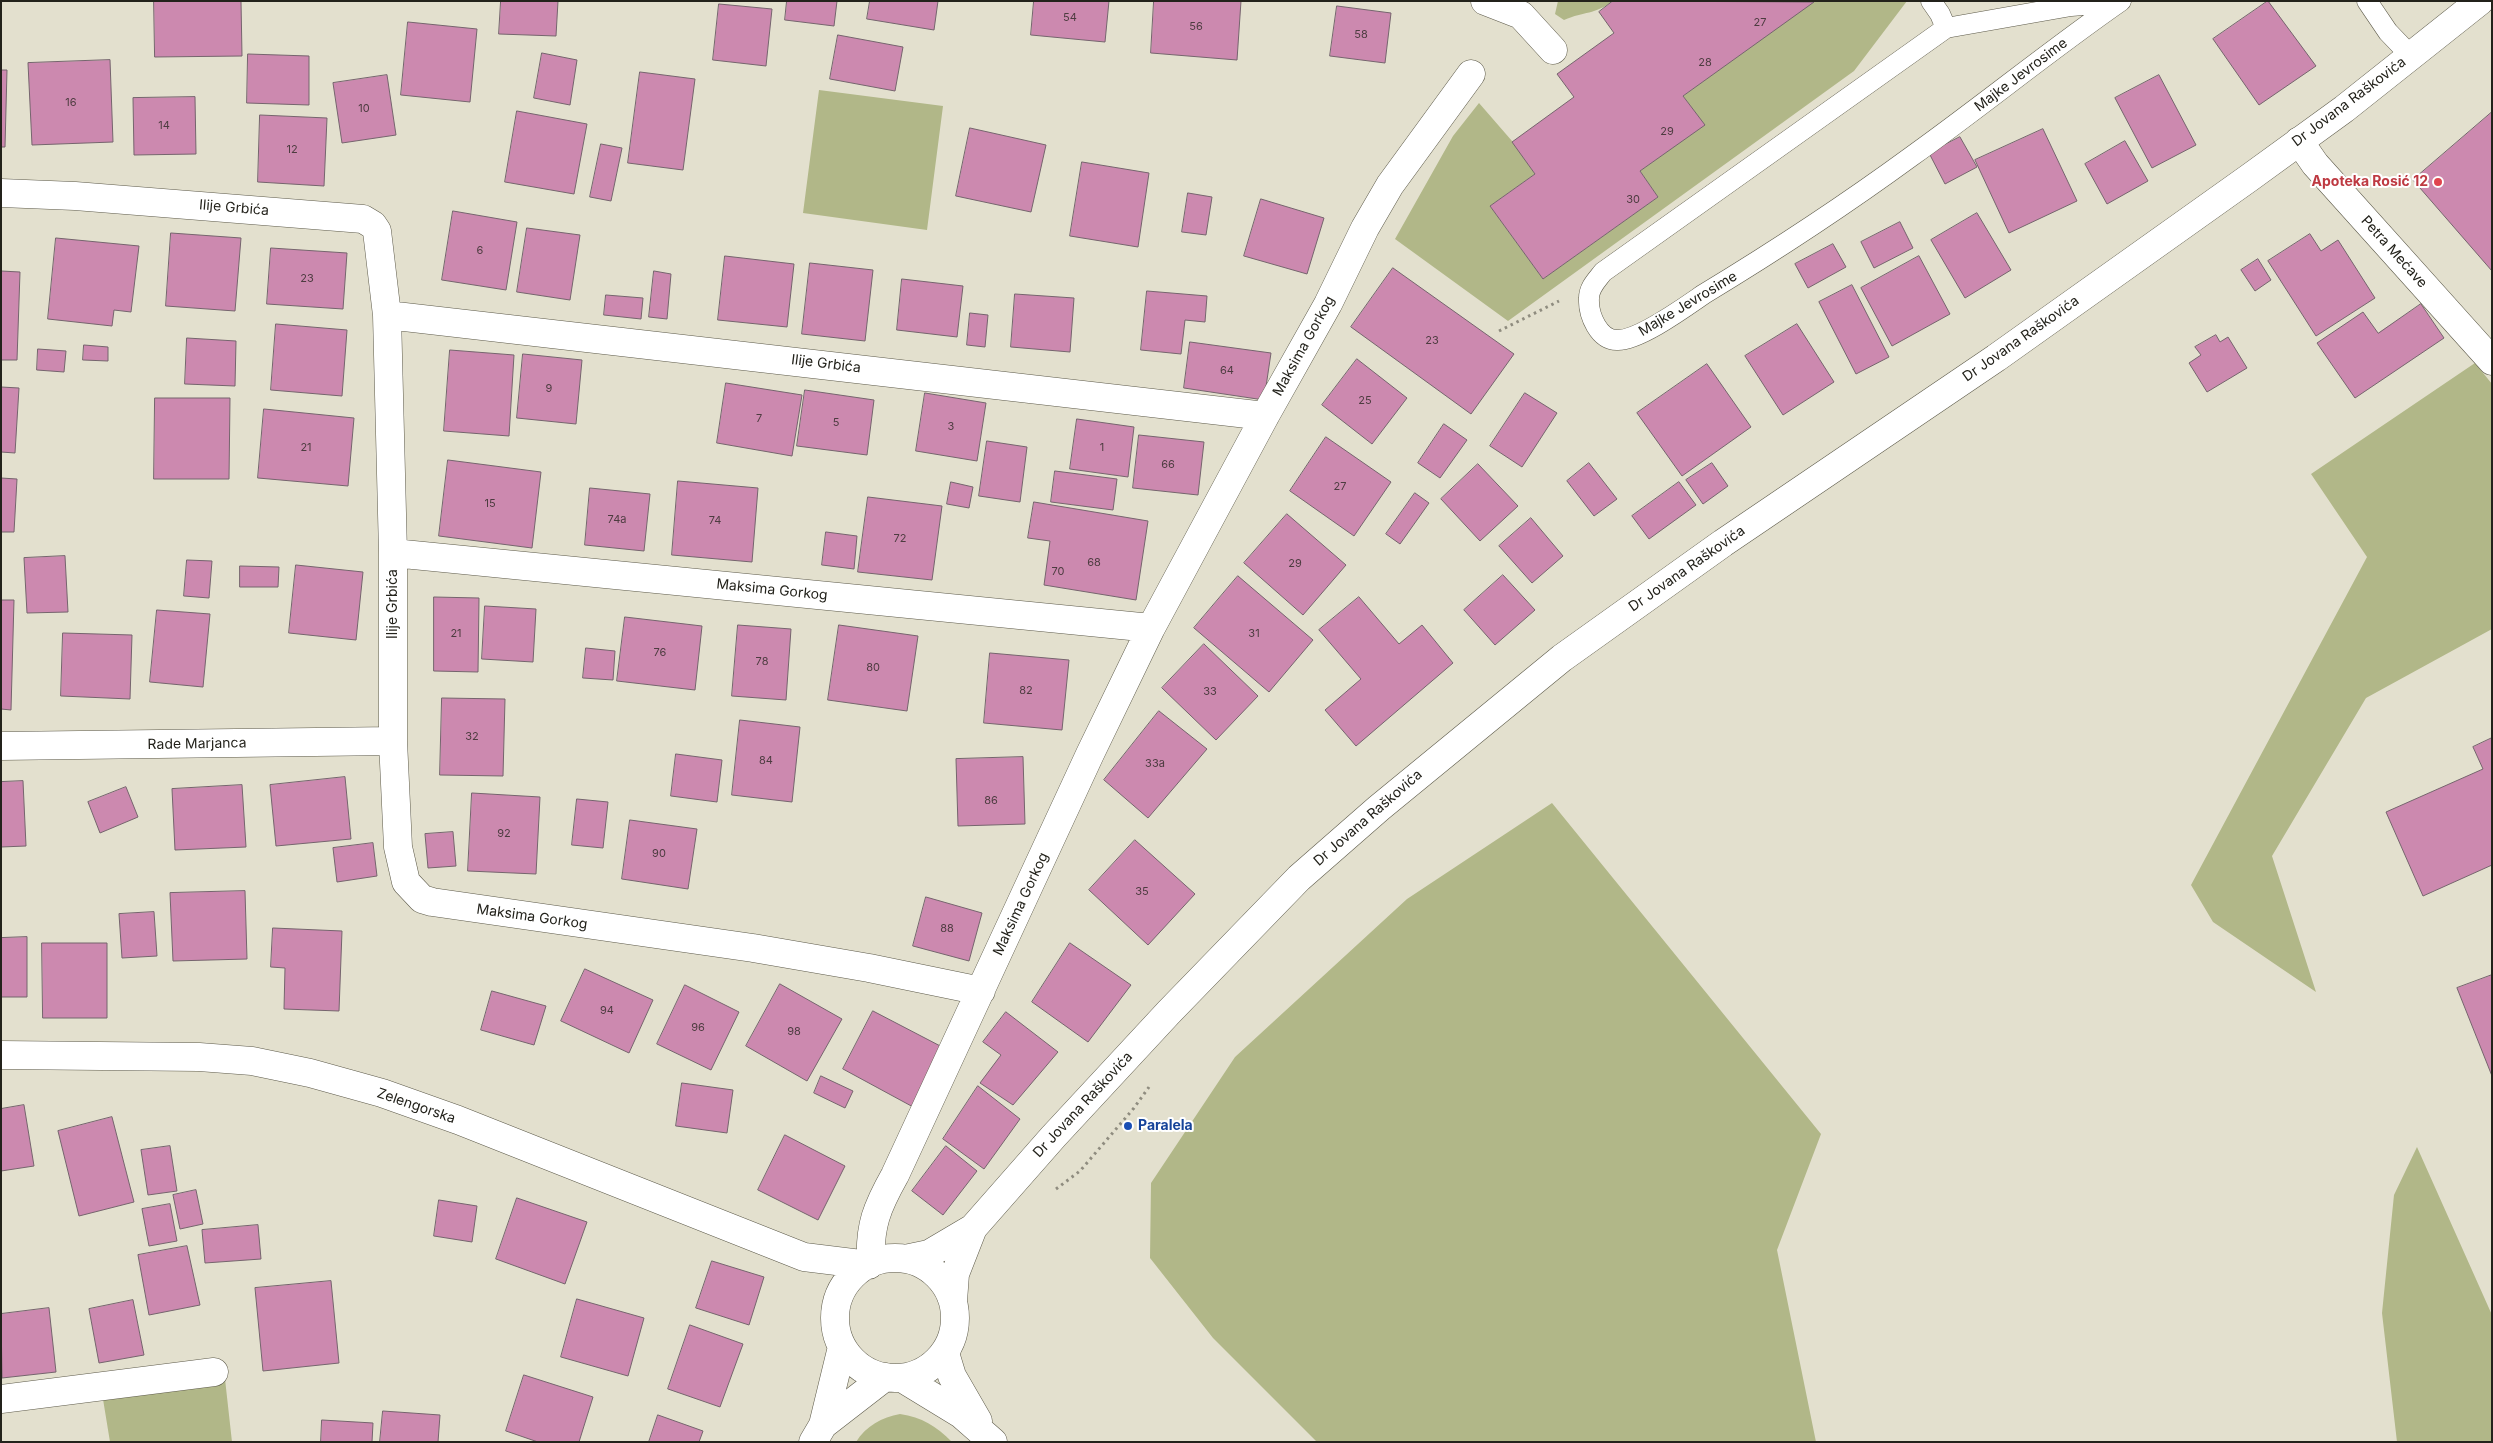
<!DOCTYPE html>
<meta charset="utf-8">
<style>
body{margin:0}
#map{position:relative;width:2493px;height:1443px;overflow:hidden;background:#e3e0ce;font-family:Inter,sans-serif}
canvas{display:block}
.frame{position:absolute;inset:0;border:2px solid #23221b;pointer-events:none}
</style>
<div id="map">
<canvas width="2493" height="1443"></canvas>
<div class="frame"></div>
</div>
<script>
const g = document.querySelector('canvas').getContext('2d');
g.lineJoin = 'round';
function fillPath(path, color) {
  g.fillStyle = color;
  g.fill(path, 'evenodd');
}
function trace(path, color, width, dash) {
  g.strokeStyle = color;
  g.lineWidth = width;
  g.lineCap = dash ? 'butt' : 'round';
  g.setLineDash(dash || []);
  g.stroke(path);
}
function drawText(font, color, halo, rows, align = 'center') {
  g.font = font + ' Inter,sans-serif';
  g.lineWidth = 4;
  g.setLineDash([]);
  g.textBaseline = 'middle';
  g.strokeStyle = halo;
  g.fillStyle = color;
  for (const [text, x, y, turn = 0] of rows) {
    g.save();
    g.translate(x, y);
    g.rotate((+turn || 0) * Math.PI / 180);
    g.textAlign = isNaN(turn) ? turn : align;
    if (halo) g.strokeText(text, 0, 0);
    g.fillText(text, 0, 0);
    g.restore();
  }
}
fillPath(new Path2D(`
 M1558 1H1613C1594 15 1585 11 1564 20L1555 14Z
 M1814 1H1907L1854 71 1508 321 1395 239 1453 136 1479 103 1512 141 1535 174 1490 206 1543 279 1658 197 1640 171 1704 125 1683 96Z
 M819 90 943 106 927 230 803 213Z
 M2475 363 2492 384V629L2366 698 2272 856 2316 992 2213 922 2191 885 2367 557 2311 474Z
 M1552 803 1821 1134 1777 1250 1816 1442H1317L1213 1338 1150 1258 1151 1183 1235 1057 1407 899Z
 M2417 1147 2492 1315V1442H2397L2382 1313 2394 1195Z
 M225 1379 232 1442H110L102 1393Z
 M900 1414C922 1417 936 1426 952 1442H856C866 1426 882 1417 900 1414Z`), '#b1b788');
const building = new Path2D(`
 M154 1H241L242 56 155 57Z
 M501 1H558L556 36 499 34Z
 M787 1H837L834 26 785 20Z
 M870 1H938L934 30 867 19Z
 M1034 1H1109L1105 42 1031 35Z
 M1154 1H1241L1237 60 1151 53Z
 M1613 1 1814 2 1683 96 1705 125 1640 171 1658 197 1543 279 1490 206 1535 174 1512 142 1574 97 1557 74 1614 33 1599 12Z
 M2268 1 2316 66 2259 105 2213 39Z
 M719 4 772 9 766 66 713 60Z
 M1337 6 1391 13 1385 63 1330 56Z
 M408 22 477 29 470 102 401 95Z
 M838 35 903 47 895 91 830 79Z
 M542 53 577 60 570 105 534 98Z
 M248 54 309 56V105L247 103Z
 M110 60 113 142 32 145 28 63Z
 M1 70H7L5 147H1Z
 M640 72 695 79 683 170 628 163Z
 M387 75 396 135 342 143 333 83Z
 M2159 75 2196 145 2152 168 2115 98Z
 M195 97 196 154 134 155 133 98Z
 M517 111 587 124 574 194 505 182Z
 M2492 112V271L2413 180Z
 M260 115 327 118 324 186 258 182Z
 M970 128 1046 145 1031 212 956 196Z
 M2043 129 2077 201 2009 233 1975 160Z
 M1960 137 1977 167 1945 184 1929 153Z
 M2125 141 2148 181 2107 204 2085 164Z
 M601 144 622 148 611 201 590 197Z
 M1082 162 1149 173 1138 247 1070 236Z
 M1188 193 1212 197 1206 235 1182 232Z
 M1261 199 1324 218 1307 274 1244 256Z
 M453 211 517 222 506 290 442 280Z
 M1977 213 2011 270 1965 298 1931 240Z
 M1900 222 1913 248 1874 268 1861 242Z
 M527 228 580 235 570 300 517 292Z
 M171 233 241 238 235 311 166 306Z
 M2310 234 2321 251 2338 240 2375 298 2316 336 2268 261Z
 M56 238 139 246 131 312 114 310 112 326 48 319Z
 M1833 244 1846 267 1808 288 1795 264Z
 M271 248 347 253 343 309 267 304Z
 M725 256 794 264 787 327 718 320Z
 M1919 256 1950 314 1892 346 1861 288Z
 M2258 259 2271 280 2255 291 2241 270Z
 M810 263 873 270 865 341 802 334Z
 M1393 268 1514 354 1471 414 1351 327Z
 M1 271 20 272 17 360H1Z
 M654 271 671 274 667 319 649 317Z
 M902 279 963 286 957 337 897 330Z
 M1852 285 1889 357 1856 374 1819 302Z
 M1147 291 1207 296 1205 322 1185 320 1181 354 1141 350Z
 M1015 294 1074 298 1070 352 1011 347Z
 M606 295 643 298 641 319 604 315Z
 M2421 304 2444 338 2355 398 2317 343 2363 312 2378 333Z
 M970 313 988 315 985 347 967 345Z
 M276 324 347 330 342 396 271 390Z
 M1797 324 1834 382 1783 415 1745 356Z
 M2216 335 2220 342 2228 337 2247 368 2207 392 2189 363 2201 355 2195 347Z
 M187 338 236 341 235 386 185 384Z
 M1190 342 1271 353 1264 400 1184 388Z
 M84 345 108 347V361L83 360Z
 M38 349 66 351 64 372 37 370Z
 M450 350 514 355 509 436 444 431Z
 M523 354 582 360 576 424 517 418Z
 M1357 359 1407 398 1372 444 1322 405Z
 M1707 364 1751 427 1682 476 1637 413Z
 M726 383 802 395 792 456 717 443Z
 M1 387 19 388 15 453 1 452Z
 M805 390 874 400 867 455 797 446Z
 M925 393 986 403 977 461 916 451Z
 M1525 393 1557 413 1522 467 1490 446Z
 M155 398H230L229 479H154Z
 M264 409 354 418 348 486 258 478Z
 M1077 419 1134 427 1128 477 1070 469Z
 M1444 424 1467 440 1440 478 1418 463Z
 M1139 435 1204 442 1198 495 1133 488Z
 M1326 437 1391 482 1354 536 1290 491Z
 M987 441 1027 447 1020 502 979 496Z
 M448 460 541 472 532 548 439 536Z
 M1589 463 1617 499 1594 516 1567 481Z
 M1712 463 1728 486 1703 504 1686 480Z
 M1478 464 1518 506 1480 541 1441 499Z
 M1055 471 1117 479 1113 510 1051 502Z
 M1 478 17 479 14 532H1Z
 M678 481 758 488 752 562 672 555Z
 M951 482 973 487 969 508 947 504Z
 M1679 482 1696 505 1649 539 1632 516Z
 M590 488 650 494 644 551 585 545Z
 M1415 493 1429 503 1400 544 1386 534Z
 M868 497 942 506 932 580 858 572Z
 M1034 502 1148 521 1136 600 1044 585 1050 541 1028 538Z
 M1287 514 1346 565 1303 615 1244 563Z
 M1531 518 1563 556 1532 583 1499 546Z
 M826 532 857 536 854 569 822 565Z
 M65 556 68 612 27 613 24 558Z
 M187 560 212 561 209 598 184 596Z
 M296 565 363 572 356 640 289 633Z
 M240 566 279 567 278 587H240Z
 M1503 575 1535 610 1495 645 1464 610Z
 M1238 576 1313 640 1269 692 1194 628Z
 M434 597 479 598 478 672 434 671Z
 M1359 597 1399 644 1422 625 1453 663 1356 746 1325 710 1361 679 1319 630Z
 M1 600H14L11 710 1 709Z
 M485 606 536 609 533 662 482 659Z
 M157 610 210 614 203 687 150 682Z
 M625 617 702 626 695 690 617 681Z
 M738 625 791 629 786 700 732 696Z
 M839 625 918 636 907 711 828 700Z
 M63 633 132 635 130 699 61 696Z
 M1204 644 1258 696 1216 740 1162 688Z
 M586 648 615 651 613 680 583 678Z
 M990 653 1069 660 1062 730 984 723Z
 M442 698 505 699 503 776 440 775Z
 M1159 711 1207 749 1148 818 1104 780Z
 M740 720 800 727 792 802 732 795Z
 M2492 738V865L2423 896 2386 812 2483 769 2473 747Z
 M676 754 722 760 717 802 671 796Z
 M1023 757 1025 824 958 826 956 759Z
 M345 777 351 839 276 846 270 785Z
 M23 781 26 846 1 847V782Z
 M242 785 246 847 175 850 172 789Z
 M126 787 138 817 100 833 88 802Z
 M472 793 540 797 536 874 468 871Z
 M577 799 608 802 603 848 572 845Z
 M630 820 697 829 688 889 622 879Z
 M453 832 456 866 428 868 425 834Z
 M1135 840 1195 894 1148 945 1089 890Z
 M373 843 377 876 337 882 333 848Z
 M245 891 247 959 173 961 170 893Z
 M926 897 982 913 969 961 913 946Z
 M154 912 157 956 122 958 119 914Z
 M273 928 342 931 339 1011 284 1009 285 968 271 967Z
 M27 937V997H1V938Z
 M42 943H107V1018H43Z
 M1070 943 1131 985 1088 1042 1032 1002Z
 M585 969 653 1000 629 1053 561 1021Z
 M2492 975V1076L2457 988Z
 M780 984 842 1019 807 1081 746 1046Z
 M685 985 739 1012 711 1070 657 1044Z
 M492 991 546 1006 534 1045 481 1030Z
 M873 1011 946 1049 915 1108 843 1069Z
 M1006 1012 1058 1052 1013 1105 980 1083 1001 1055 983 1042Z
 M821 1076 853 1091 845 1108 814 1093Z
 M682 1083 733 1090 727 1133 676 1126Z
 M978 1086 1020 1119 984 1169 943 1139Z
 M24 1105 34 1166 1 1171V1109Z
 M112 1117 134 1202 79 1216 58 1131Z
 M785 1135 845 1166 818 1220 758 1190Z
 M170 1146 177 1191 148 1195 141 1150Z
 M946 1146 977 1171 943 1215 912 1191Z
 M196 1190 203 1224 180 1229 173 1195Z
 M517 1198 587 1222 565 1284 496 1259Z
 M439 1200 477 1206 472 1242 434 1236Z
 M170 1204 177 1241 149 1246 142 1209Z
 M258 1225 261 1259 205 1263 202 1230Z
 M187 1246 200 1305 149 1315 138 1255Z
 M712 1261 764 1277 749 1325 696 1308Z
 M331 1281 339 1363 263 1371 255 1288Z
 M577 1299 644 1318 628 1376 561 1357Z
 M133 1300 144 1355 99 1363 89 1309Z
 M49 1308 56 1372 2 1378 1 1314Z
 M690 1325 743 1344 720 1407 668 1389Z
 M524 1375 593 1397 579 1442H538L506 1431Z
 M383 1411 440 1415 438 1442H380Z
 M658 1415 703 1431 699 1442H649Z
 M322 1420 373 1423 372 1442H321Z`);
fillPath(building, '#cc89af');
trace(building, '#75646d', 1);
const service = new Path2D(`
 M1931 1 1940 14 1946 28
 M2367 1 2388 32 2411 56
 M2119 2 2071 6 1946 28 1603 272C1597 280 1589 287 1589 298 1588 315 1599 341 1618 340 1640 340 1685 307 1704 294 1775 251 1845 205 1912 156 1982 106 2049 51 2121 1`);
const minor = new Path2D(`
 M1485 1 1521 15 1553 50
 M2299 141 2315 164 2492 361
 M1 193 75 196 363 219 373 225 377 231 387 315 393 553V741L398 847 406 882 422 899 432 902 753 948 869 968 981 991
 M387 315 1265 416
 M393 553 1151 628
 M1 746 393 741
 M871 1263C869 1226 877 1207 895 1175L1090 754 1151 628 1265 416 1328 304 1365 228 1390 185 1471 74
 M1 1399 214 1372`);
const tertiary = new Path2D(`
 M1 1055 199 1057 252 1061 310 1073 382 1093 458 1120 804 1257 869 1265
 M835 1318a60 60 0 1 1 120 0a60 60 0 1 1-120 0Z
 M905 1259 929 1254 973 1228
 M953 1301 955 1274 973 1228 1053 1137 1169 1012 1299 878 1379 808 1562 658 1723 543 1996 358 2249 178 2344 109 2480 1
 M945 1353 952 1376 978 1421
 M902 1378 961 1414 993 1442
 M823 1425 885 1377
 M813 1442 823 1425 842 1347`);
trace(service, '#5d5a4a', 21);
trace(minor, '#5d5a4a', 29);
trace(tertiary, '#5d5a4a', 29);
trace(new Path2D(`
 M1499 331 1559 301
 M1056 1189 1080 1171 1134 1108 1149 1087`), '#8f8c7f', 3, [2.5, 4]);
trace(service, '#fff', 20);
trace(minor, '#fff', 28);
trace(tertiary, '#fff', 28);
for (const [x, y, r, color] of [
 [2438,182,5,"#e0444e"],
 [1128,1126,5,"#1a4fb4"]
]) {
  const dot = new Path2D();
  dot.arc(x, y, r, 0, 2 * Math.PI);
  g.fillStyle = color;
  g.fill(dot);
  trace(dot, '#fff', 2);
}
drawText('11px', '#4d3c40', null, [
 ["54",1070,18],
 ["27",1760,23],
 ["56",1196,27],
 ["58",1361,35],
 ["28",1705,63],
 ["16",71,103],
 ["10",364,109],
 ["14",164,126],
 ["29",1667,132],
 ["12",292,150],
 ["30",1633,200],
 ["6",480,251],
 ["23",307,279],
 ["23",1432,341],
 ["64",1227,371],
 ["9",549,389],
 ["25",1365,401],
 ["7",759,419],
 ["5",836,423],
 ["3",951,427],
 ["21",306,448],
 ["1",1102,448],
 ["66",1168,465],
 ["27",1340,487],
 ["15",490,504],
 ["74а",617,520],
 ["74",715,521],
 ["72",900,539],
 ["68",1094,563],
 ["29",1295,564],
 ["70",1058,572],
 ["21",456,634],
 ["31",1254,634],
 ["76",660,653],
 ["78",762,662],
 ["80",873,668],
 ["82",1026,691],
 ["33",1210,692],
 ["32",472,737],
 ["84",766,761],
 ["33a",1155,764],
 ["86",991,801],
 ["92",504,834],
 ["90",659,854],
 ["35",1142,892],
 ["88",947,929],
 ["94",607,1011],
 ["96",698,1028],
 ["98",794,1032]
]);
drawText('14px', '#23221b', '#fff', [
 ["Majke Jevrosime",2021,75,-37],
 ["Dr Jovana Raškovića",2349,102,-37],
 ["Ilije Grbića",234,208,5],
 ["Petra Mećave",2394,252,48],
 ["Majke Jevrosime",1688,304,-31],
 ["Dr Jovana Raškovića",2021,339,-35],
 ["Maksima Gorkog",1304,346,-61],
 ["Ilije Grbića",826,364,7],
 ["Dr Jovana Raškovića",1687,569,-35],
 ["Maksima Gorkog",772,590,6],
 ["Ilije Grbića",393,604,-90],
 ["Rade Marjanca",197,744,-1],
 ["Dr Jovana Raškovića",1368,818,-41],
 ["Maksima Gorkog",1021,904,-65],
 ["Maksima Gorkog",532,917,8],
 ["Dr Jovana Raškovića",1083,1105,-47],
 ["Zelengorska",416,1106,19]
]);
drawText('bold 14px', '#be3a42', '#fff', [
 ["Apoteka Rosić 12",2428,182]
], 'right');
drawText('bold 14px', '#164399', '#fff', [
 ["Paralela",1138,1126]
], 'left');
</script>
